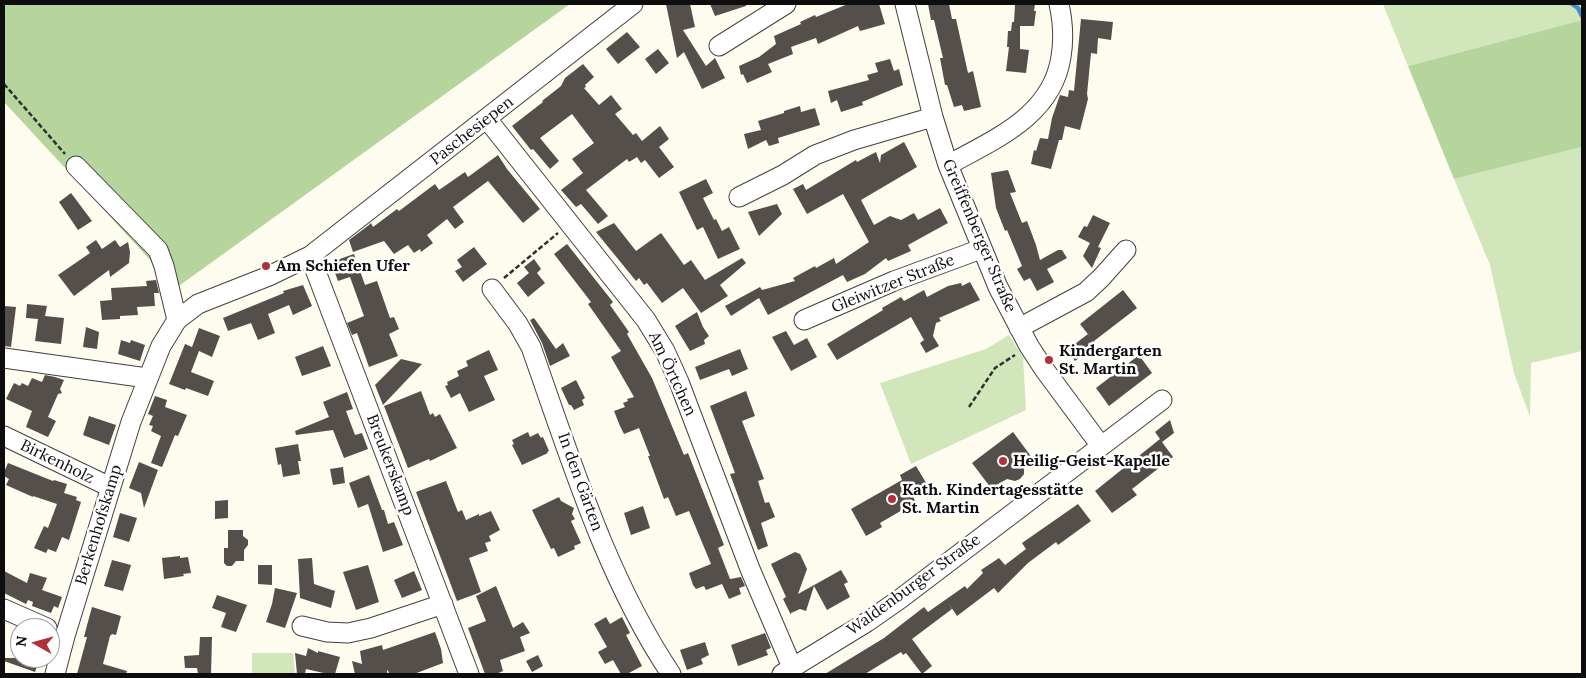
<!DOCTYPE html>
<meta charset="utf-8">
<style>
body{margin:0}
#map{position:relative;width:1586px;height:678px;overflow:hidden;background:#fefbef;font-family:Lora,serif}
canvas{display:block}
.frame{position:absolute;inset:0;border:5px solid #0d0d0d;pointer-events:none}
.north{position:absolute;left:10px;top:618px;width:50px;height:50px;box-sizing:border-box;background:#fff;border:1px solid #9e9e9e;border-radius:50%;rotate:277deg;font-size:14px;font-weight:700;line-height:20px;text-align:center;color:#0d0d0d}
.north::after{content:'';display:block;margin:auto;width:18px;height:22px;background:#b23037;clip-path:polygon(50% 0,100% 100%,50% 72%,0 100%)}
</style>
<div id="map">
<canvas width="1586" height="678"></canvas>
<div class="frame"></div>
<div class="north">N</div>
</div>
<script>
const g = document.querySelector('canvas').getContext('2d');
g.lineJoin = 'round';
function fillPath(path, color) {
  g.fillStyle = color;
  g.fill(path, 'evenodd');
}
function trace(path, color, width, dash) {
  g.strokeStyle = color;
  g.lineWidth = width;
  g.lineCap = dash ? 'butt' : 'round';
  g.setLineDash(dash || []);
  g.stroke(path);
}
function drawText(font, color, halo, rows, align = 'center') {
  g.font = font + ' Lora,serif';
  g.lineWidth = 5;
  g.setLineDash([]);
  g.textBaseline = 'middle';
  g.strokeStyle = halo;
  g.fillStyle = color;
  for (const [text, x, y, turn = 0] of rows) {
    g.save();
    g.translate(x, y);
    g.rotate((+turn || 0) * Math.PI / 180);
    g.textAlign = isNaN(turn) ? turn : align;
    if (halo) g.strokeText(text, 0, 0);
    g.fillText(text, 0, 0);
    g.restore();
  }
}
fillPath(new Path2D(`
 M1383 4H1582V20L1408 66Z
 M1582 147V351L1531 363 1530 417 1514 373 1490 265 1454 179Z
 M1009 335 1023 357 1026 410 911 464 880 383 986 349Z
 M252 653H293L295 674H252Z`), '#d1e6bb');
fillPath(new Path2D(`
 M4 4H570L176 288 4 102Z
 M1582 20V147L1454 179 1408 66Z`), '#b6d59c');
trace(new Path2D(`
 M1572 4 1578 8 1582 16`), '#4490c2', 4.5);
fillPath(new Path2D(`
 M666 4H690L695 27 683 30 706 66 715 58 725 78 702 89 684 52 677 58Z
 M710 4H746V6L715 16Z
 M848 4H879L885 24 860 31 858 26 818 44 816 38 791 47 793 54 768 64 772 72 747 83 743 74 741 75 739 66 759 57 776 44 774 36 801 24 800 22 815 15 816 17Z
 M928 4H949L952 19H956L968 73 973 71 981 107 964 111 962 105 954 107 947 85H945L940 58H943L934 20H931Z
 M1015 4H1035L1034 11H1036L1034 26H1020V49L1029 50 1026 73 1006 71 1009 47H1007L1008 31H1011L1012 22H1014Z
 M1081 19 1113 22 1111 40 1098 38 1097 54 1091 53 1087 94 1088 99 1080 130 1065 126 1062 140H1059L1051 169 1031 164 1034 150 1036 151 1040 138 1048 139 1052 118 1060 95 1068 97 1069 90 1074 91Z
 M627 32 640 47 618 64 606 49Z
 M658 49 669 63 656 74 645 59Z
 M890 59 894 71 899 69 903 85 862 102 863 105 841 112 837 100 831 103 828 91 869 80 867 75 878 72 875 63Z
 M583 64 594 77 585 85 586 87 584 88 599 105 611 95 622 109 615 114 633 135 636 133 642 141 660 126 669 139 659 147 674 167 659 178 645 160 641 163 637 157 629 162 627 159 586 190 608 216 598 224 581 204 576 207 561 190 583 173 572 159 594 143 572 114 540 138 559 161 550 169 533 149 531 150 512 126 543 102 542 101 561 86 565 78Z
 M800 106 801 112 815 108 820 125 778 138 779 143 769 146 766 140 748 149 744 134 761 130 758 121 784 113V111Z
 M904 142 917 167 861 200 874 225 890 216 901 220 914 213 918 220 940 208 948 223 908 245 911 251 888 261 886 258 865 274 847 282 843 275 768 315 759 298 731 316 725 306 760 287 762 290 795 281 793 278 815 266 816 268 834 258 836 264 869 242 843 194 807 214 793 189 803 184 806 190 856 160 857 162 876 152 880 163 881 155Z
 M498 155 507 169 540 209 523 223 488 181 453 207 464 222 455 229 447 219 427 235 433 243 421 252 420 249 414 253 408 245 394 254 384 241 353 252 349 240 369 225 371 223 373 227 397 209 399 211 435 184 439 190 465 172 468 177Z
 M1008 170 1016 192 1010 193 1022 223 1027 221 1036 245 1040 260 1058 250H1062L1067 258 1047 269 1054 282 1037 291 1030 278 1024 281 1017 269 1022 266 1007 230 1005 231 996 208 991 173Z
 M706 179 713 193 703 198 714 220 716 219 722 231 729 227 740 249 718 259 703 227 697 230 679 192Z
 M71 193 92 221 78 230 59 202Z
 M777 204 782 214 759 236 748 212Z
 M1093 215 1110 223 1098 247 1101 248 1092 268 1083 256 1090 243 1078 237 1084 226 1087 227Z
 M614 223 636 251 661 233 684 265 691 260 705 280 742 258 746 263 720 285 728 296 701 313 683 288 662 303 647 283 644 285 639 278 636 281 596 232Z
 M96 240 102 249 115 240 120 247 128 242 130 252 129 263 110 277 109 270 74 296 58 275 90 253 86 247Z
 M567 244 613 302 610 305 629 332 627 334 652 378 684 455 688 453 724 545 718 548 730 579 741 577 745 586 739 588 741 594 729 599 722 584 706 590 704 586 696 589 693 585 689 573 711 564 689 511 676 516 668 497 664 499 648 456H650L639 428 624 434 620 426 614 411 625 407 623 403 628 401 627 399 634 397 611 357 621 351 588 304 591 302 554 254Z
 M474 247 487 264 463 282 455 271 462 267 457 260Z
 M354 254 365 285 377 281 390 318 394 317 399 329 389 334 398 356 369 367 357 333 352 335 347 323 364 316 350 277 338 281 331 262Z
 M534 259 541 269 537 273 545 283 528 297 517 283 529 273 524 267Z
 M156 280 159 293H154L155 306 137 307 138 315 120 316V319L102 320 100 301 112 300 111 288 147 286 146 281Z
 M970 282 980 300 939 318 941 321 936 323 933 336 939 346 926 353 920 343 924 340 911 317 837 360 827 344 883 310 882 308 901 297 904 301 924 290 927 297 948 286 961 283 962 286Z
 M303 285 312 306 293 315 289 305 268 314 275 333 258 340 251 323 228 331 223 318 284 293 283 291Z
 M1123 290 1137 308 1094 341 1096 344 1075 361 1067 350 1088 334 1091 338 1080 324Z
 M27 304 47 306 45 316 64 318 61 344 35 341 38 319 26 318Z
 M4 306 16 307 11 347 4 346Z
 M697 312 703 327 709 336 704 340 705 344 690 351 675 326Z
 M534 318 556 349 563 343 570 356 550 366 542 343 530 320Z
 M86 327 99 332 97 349 83 347Z
 M199 328 220 336 212 357 199 351 191 372 214 381 208 396 186 388 185 390 169 384 185 344 192 347Z
 M786 331 794 345 807 338 817 357 791 371 772 337Z
 M121 340 130 343 131 340 145 345 140 361 118 354Z
 M323 346 331 366 302 376 295 357Z
 M740 349 748 369 732 376 729 369 700 380 695 367Z
 M489 350 498 370 484 376 495 400 469 412 460 393 451 398 445 386 448 385 447 382 459 376 457 371 468 366 466 361Z
 M1139 355 1152 373 1109 406 1096 388Z
 M401 359 422 364 383 405 375 385Z
 M45 375 55 377 64 380 60 389 62 393 58 394 48 417 56 421 48 437 26 427 32 411 6 399 14 383 20 386 22 383 28 386 32 378 42 382Z
 M576 380 585 398 582 400 584 405 574 410 571 405H569L561 388Z
 M421 391 430 415 433 413 435 417 440 414 457 448 430 461 429 459 408 468 384 406Z
 M746 391 755 416 742 421 764 479 758 481 765 503 769 502 775 517 761 523 768 546 758 550 730 474 735 473 710 406Z
 M347 392 353 409 346 411 355 435 362 433 368 449 344 458 333 430 296 435 295 431 329 417 323 402Z
 M155 396 167 400 165 407 187 415 178 436 175 435 162 467 151 463 161 436 151 431 153 426 149 425 153 416 148 414Z
 M89 416 116 425 109 445 83 435Z
 M1170 420 1174 433 1162 442 1173 457 1132 489 1137 495 1112 513 1095 491 1160 439 1155 432Z
 M528 432 530 437 538 433 541 438 543 437 549 451 547 452 548 453 522 465 512 445 514 444 512 440Z
 M1013 432 1033 459 1024 466V474L1020 479 1015 481 1007 479 991 488 972 463Z
 M298 444 301 461H298L300 474 283 477 281 464 278 465 275 448Z
 M139 462 158 470 144 508 141 493 129 488Z
 M8 463 53 481 54 480 67 484 64 493 77 497 76 500 81 502 69 540 62 537 56 552 48 549 46 553 34 548 44 526 48 528 57 504 33 496V497L6 485 9 479 4 476V472Z
 M916 466 928 486 912 495 916 502 880 523 882 527 866 536 851 509 902 480 900 475Z
 M343 467 345 483 333 485 330 469Z
 M369 475 382 510H384L388 524 394 522 403 545 383 552 368 504 358 508 349 483Z
 M446 481 458 512 462 510 466 520 479 514V516L491 511 500 530 489 536 491 541 485 543 488 551 469 558 481 592 457 601 416 492Z
 M559 497 561 501 574 508 572 514 575 519 571 521 581 543 574 546 575 549 558 557 554 548 551 549 532 510Z
 M228 500V518L215 519V501Z
 M1078 504 1091 521 1058 545 1056 542 1028 563 998 593 994 588 957 616 949 604 952 609 912 639 932 666 922 674 906 653 903 655 901 652 865 674H825L884 638 924 607 928 612 965 586 967 589 983 573 981 570 999 558 1005 565 1026 549 1022 543Z
 M643 506 650 528 631 535 624 513Z
 M120 513 137 518 129 542 113 537Z
 M228 530H243V536L248 540V545L244 550V561H236L232 566H227L224 563V548H228Z
 M795 552 800 554 807 569 798 594 841 570 848 582 844 584 850 597 827 610 814 586 806 611 800 609 791 613V615L783 599 786 597 771 564Z
 M180 556V558L188 557 191 573 183 574 184 576 164 579 162 558Z
 M312 558 314 584 335 591 331 608 300 598 298 559Z
 M112 560 131 565 123 591 104 586Z
 M258 565H272V585L258 584Z
 M368 565 379 602 356 610 343 572Z
 M4 571 27 583 30 573 47 578 42 590 62 597 58 608 54 606 51 613 32 606 33 602 28 600 26 604 4 593Z
 M414 571 422 590 402 598 394 580Z
 M496 586 513 628 523 622 530 633 520 637 525 651 500 660 503 671 496 674H485L468 628 486 621 476 596Z
 M275 588 297 593 285 628 266 622 272 604Z
 M217 595 247 605 236 632 221 627 226 613 212 608Z
 M92 607 121 616 116 635 112 634 110 636 103 664 127 671 126 674H77L87 637H84L86 629Z
 M606 617 610 624 622 617 630 633 626 635 642 666 627 674H621L613 660 605 664 598 652 607 647 594 624Z
 M435 632 441 649 443 663 414 674H389L388 670 387 671V674H355L352 661 362 664 360 651 382 645 383 650Z
 M765 633 771 648 766 650 768 655 738 666 731 645Z
 M200 637H212L211 674H198L197 668H185L184 656 199 655Z
 M705 642 709 655 701 659 703 664 687 670 680 650Z
 M308 648 318 653V651L340 657 335 674H328L306 669 305 674H297L295 653 306 656Z
 M538 655 543 666 532 672 526 661Z
 M4 658H40L35 672 4 661Z`), '#554f4b');
const minor = new Path2D(`
 M905 4 933 117 948 165 998 287 1029 346 1044 369 1101 446
 M719 46 786 4
 M487 119 646 320 665 351 679 382 750 569 792 667
 M948 165C995 139 1052 116 1061 57 1064 39 1063 22 1059 4
 M76 166 158 250 164 266 177 320
 M739 197 783 175 815 155 854 140 933 117
 M310 256 469 674
 M492 289 518 324 531 347C570 457 606 577 671 674
 M804 320 894 281 981 249
 M1019 328 1086 292 1101 278 1126 250
 M4 358 147 378
 M4 436 110 487
 M4 609 47 628
 M302 626 327 632 348 633 371 628 443 604
 M55 674 65 636 131 422 161 346 177 320 198 304 269 276 310 256 633 4
 M782 674 867 622 900 599 1162 400`);
trace(minor, '#404040', 21);
trace(new Path2D(`
 M4 84 65 154
 M504 278 558 233
 M969 407 995 368 1015 355`), '#2f2f2f', 2.5, [5, 2.5]);
trace(minor, '#fff', 19);
for (const [x, y, r, color] of [
 [266,266,5,"#b23037"],
 [1049,360,5,"#b23037"],
 [1003,461,5,"#b23037"],
 [892,499,5,"#b23037"]
]) {
  const dot = new Path2D();
  dot.arc(x, y, r, 0, 2 * Math.PI);
  g.fillStyle = color;
  g.fill(dot);
  trace(dot, '#fff', 2);
}
drawText('16px', '#0d0d0d', '#fff', [
 ["Paschesiepen",472,131,-38],
 ["Greiffenberger Straße",979,236,67],
 ["Gleiwitzer Straße",893,284,-22],
 ["Am Örtchen",672,374,65],
 ["Birkenholz",57,462,26],
 ["Breukerskamp",390,465,69],
 ["In den Gärten",580,482,70],
 ["Berkenhofskamp",99,525,-73],
 ["Waldenburger Straße",914,585,-36]
]);
drawText('bold 16px', '#0d0d0d', '#fff', [
 ["Am Schiefen Ufer",276,266],
 ["Kindergarten",1059,351],
 ["St. Martin",1059,369],
 ["Heilig-Geist-Kapelle",1013,461],
 ["Kath. Kindertagesstätte",902,490],
 ["St. Martin",902,508]
], 'left');
</script>
